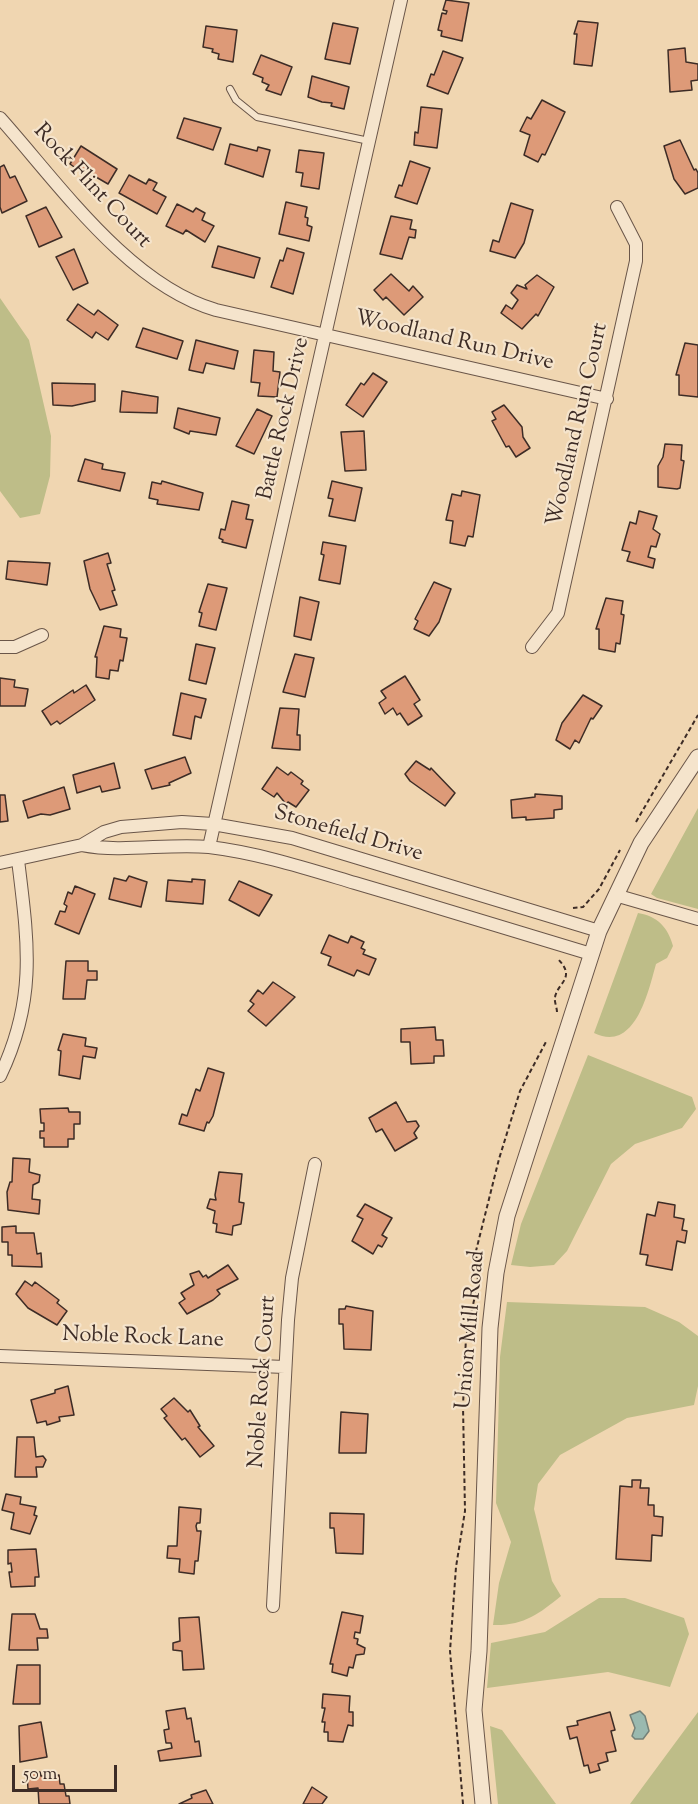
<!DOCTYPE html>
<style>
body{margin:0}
#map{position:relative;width:698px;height:1804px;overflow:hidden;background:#f0d6b1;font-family:"Sorts Mill Goudy",serif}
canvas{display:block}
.scale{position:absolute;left:12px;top:1765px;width:105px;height:27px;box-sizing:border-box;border:3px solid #3d2c26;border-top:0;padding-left:8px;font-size:18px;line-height:21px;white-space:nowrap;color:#3d2c26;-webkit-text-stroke:4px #f5e4cc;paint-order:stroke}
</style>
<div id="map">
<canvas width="698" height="1804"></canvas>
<div class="scale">50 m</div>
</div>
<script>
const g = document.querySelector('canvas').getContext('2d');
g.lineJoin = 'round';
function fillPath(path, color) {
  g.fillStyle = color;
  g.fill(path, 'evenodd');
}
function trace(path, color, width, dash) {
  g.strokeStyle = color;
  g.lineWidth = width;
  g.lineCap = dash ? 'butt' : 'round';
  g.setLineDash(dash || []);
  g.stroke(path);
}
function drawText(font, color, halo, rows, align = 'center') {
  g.font = font + ' "Sorts Mill Goudy",serif';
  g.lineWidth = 4.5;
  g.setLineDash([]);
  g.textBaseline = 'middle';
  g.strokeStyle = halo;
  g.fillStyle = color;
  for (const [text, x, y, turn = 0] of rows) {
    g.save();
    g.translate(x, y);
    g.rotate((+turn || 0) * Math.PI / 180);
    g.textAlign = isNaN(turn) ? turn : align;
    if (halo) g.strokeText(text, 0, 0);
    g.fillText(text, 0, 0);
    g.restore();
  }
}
fillPath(new Path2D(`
 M0 298 29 340 51 436 50 476 40 514 20 518 0 491Z
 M698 808V909L657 898 651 894Z
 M638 913C657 916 668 927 673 946L667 958 656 964C648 993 635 1053 594 1033Z
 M588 1055 692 1097 696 1109 682 1128 635 1144 611 1164 567 1251 554 1265 530 1267 511 1265 521 1224Z
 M507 1302 645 1307 679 1322 698 1336V1386L694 1405 627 1418 560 1455 538 1484 534 1509 552 1581 561 1596C539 1614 523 1626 493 1625L499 1583 511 1542 496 1503 500 1357Z
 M599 1598H625L684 1618 689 1634 670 1687 608 1672 487 1688 491 1643 545 1632Z
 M698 1712V1804H630Z
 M490 1726 502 1730 556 1804H498Z`), '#bebd88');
const water = new Path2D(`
 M640 1711 645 1716 649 1731 643 1739H635L632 1736 635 1728 630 1715Z`);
fillPath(water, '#9ab9af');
trace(water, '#758178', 1.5);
const building = new Path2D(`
 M446 0 469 3 462 41 441 36 442 31 438 30 442 13 446 14 447 11 443 10Z
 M578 21 598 23 592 66 574 64 577 34H574Z
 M333 23 358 28 350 64 325 59Z
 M206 26 237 30 233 62 218 59 219 54 212 52 213 49 203 47Z
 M685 48 686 62 698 64V80L691 81 692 90 670 92 668 50Z
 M443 51 463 58 448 94 427 86 431 74 434 75Z
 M261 55 292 67 281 95 266 90 269 85 262 82 263 78 253 74Z
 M312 76 349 87 344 109 331 106 332 103 322 102 308 97Z
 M542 100 565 112 545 155 542 154 538 162 524 155 530 135 520 131 527 117 531 119Z
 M421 107 442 109 437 148 414 145 415 132 418 133Z
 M184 118 221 128 213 150 177 138Z
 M680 140 694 170 696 169 698 173V188L685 194 674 179 664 146Z
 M230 144 257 151 258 147 270 150 263 177 225 164Z
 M81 146 117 169 108 184 96 177 84 174 70 164Z
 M299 150 324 153 319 189 301 186 303 173 296 172Z
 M410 161 430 168 417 204 395 197 399 185 402 186Z
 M4 165 10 178 15 176 27 201 2 213 0 207V167Z
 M129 175 146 184 149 179 157 183 153 190 166 197 157 214 119 193Z
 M286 202 307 207 305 217 308 218 307 225 312 227 309 241 279 234Z
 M511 203 533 210 524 243 515 258 490 251 493 240 499 242Z
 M177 204 193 212 196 208 205 213 202 220 214 226 205 242 186 230 183 234 166 226Z
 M46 207 62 237 39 247 26 216Z
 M391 216 412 220 410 229 416 230 415 238 409 237 402 259 380 254Z
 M218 246 260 258 254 278 212 267Z
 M287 248 304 253 293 294 271 287 280 260 283 261Z
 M74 249 88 283 73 290 56 257Z
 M391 274 409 291 413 286 423 297 404 315 386 297 383 300 374 290Z
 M537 275 554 287 538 316 536 314 522 329 501 313 506 305 512 309 518 300 511 293 517 285 527 289 525 285Z
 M78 304 94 315 98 310 118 325 108 340 96 332 92 338 67 320Z
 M143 328 183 341 177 359 136 347Z
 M196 340 238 351 234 369 206 363 203 373 189 370Z
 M685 343 698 345V397L679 395V375H676Z
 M254 350 274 352 273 371 280 372 277 397 258 396 260 383 251 382Z
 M373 373 387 382 363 417 346 405 361 383 364 385Z
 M52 383 95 384V401L72 406 53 405Z
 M122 391 158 397 157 413 120 412Z
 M504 405 522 427 523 437 530 448 516 457 509 446 506 447 492 421 496 419 492 412Z
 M178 408 220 418 216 435 190 431 189 434 174 428Z
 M257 409 272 416 254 454 236 446Z
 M364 431 366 470 345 471 341 432Z
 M665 444 682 445 681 460 684 461 680 488 677 489 658 487V466L663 457Z
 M85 459 103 464 102 469 125 473 120 491 78 481Z
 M162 481 203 493 199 510 157 504 158 500 149 498 152 482 161 484Z
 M332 481 362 488 355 521 329 516 333 499 328 498Z
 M462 491 480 495 473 537 468 536 465 546 450 543 453 521 446 520 452 494 461 496Z
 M232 501 249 505 246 519 253 520 246 548 222 542 223 540 219 538 221 529 225 530Z
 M639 511 657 516 653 529 660 534 656 547 651 546 648 557 655 559 653 568 627 561 630 552 622 550 630 522 636 524Z
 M323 542 346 546 340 584 319 580 324 555 321 554Z
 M108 553 111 563 107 564 115 590 112 591 117 605 100 610 90 589 84 561Z
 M8 561 50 563 47 585 6 579Z
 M434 582 451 589 439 622 429 636 414 629 418 621 415 619Z
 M208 584 227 588 216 630 199 626 202 613 199 612Z
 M300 597 319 602 311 640 294 636Z
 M606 598 623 601 621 614 624 615 620 644 616 643 615 652 599 649V629H596Z
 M104 626 121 629 120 637 127 638 123 661 120 660 118 671 110 670 109 679 96 677 97 657H95Z
 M196 644 215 648 206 684 189 680Z
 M295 654 314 658 305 697 283 692Z
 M405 676 420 700 414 704 422 716 408 725 400 713 397 715 393 708 385 714 379 703 386 698 381 691Z
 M0 678 15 680 14 687 28 689 25 706H0Z
 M86 685 95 700 60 724 57 721 51 725 42 711 73 690 74 693Z
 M181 693 206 699 201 718 195 716 191 739 173 735Z
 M583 695 602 706 593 719 591 718 579 743 575 740 570 749 556 740 562 723Z
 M280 708 299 709 297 735H300V750L272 748Z
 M185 757 191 773 169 783 170 785 152 789 145 770Z
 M416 761 430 770 431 768 455 793 445 806 410 781 405 774Z
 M114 763 120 788 102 792 100 786 77 793 73 775Z
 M277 767 288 775 291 772 303 781 301 784 309 790 296 807 288 802 286 804 277 793 274 797 262 789Z
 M64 787 70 809 50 815 41 814 28 818 23 801Z
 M535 794 562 796V809L554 810V818L526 820V817L512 818 511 800 535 797Z
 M0 795H5L8 821 0 822Z
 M129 876 147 882 141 907 109 899 114 878 126 881Z
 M192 879 205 880 203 904 166 901 168 880 192 882Z
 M239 881 272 895 259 916 229 900Z
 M75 886 95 894 79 934 55 924 60 911 65 912 67 906 64 904 68 892 72 894Z
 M329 935 348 943 351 936 364 942 361 948 365 950 363 954 376 959 369 975 357 970 354 976 328 965 331 957 321 953Z
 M66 961H88V971H97V980H87L85 999H63Z
 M273 982 295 997 266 1026 248 1011 254 1004 250 1001 258 990 263 994Z
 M435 1027 436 1040H443L444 1056H434V1063L411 1064 410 1042H401V1029Z
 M63 1034 86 1038 85 1046 97 1048 95 1058 83 1056 80 1079 59 1075 61 1051 58 1050Z
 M208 1068 224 1073 213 1116 209 1123 207 1122 204 1131 179 1124 182 1114 187 1116 196 1089 200 1091Z
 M396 1102 407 1122 416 1121 419 1126 414 1133 417 1138 395 1151 382 1129 376 1132 369 1118Z
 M68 1108 69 1112H80V1124H74V1139H68V1147H44V1138H40V1131H44V1123H41L40 1109Z
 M13 1158 30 1159 29 1172 40 1175 39 1182 33 1185 32 1199 40 1200 39 1214 8 1210 7 1192 10 1182H12Z
 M219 1172 242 1174 239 1202 244 1203 241 1224 233 1226 232 1235 216 1232 217 1224 213 1223 215 1211 207 1208 210 1199 216 1200 215 1195Z
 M658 1202 675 1205 674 1217 684 1219 682 1230 687 1231 685 1243 677 1241 672 1270 646 1265 648 1255 640 1254 647 1214 655 1216Z
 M365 1204 392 1218 382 1235 387 1238 382 1247 378 1245 373 1254 352 1241 363 1219 357 1216Z
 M16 1226V1233H34L37 1254 41 1253 42 1267 12 1266V1255H8V1242H2V1227Z
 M228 1265 238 1279 217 1290 220 1294 213 1300 187 1314 179 1303 185 1299 181 1293 194 1285 190 1274 199 1271 203 1277 206 1275 208 1278Z
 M25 1281 32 1286 35 1282 59 1300 57 1303 67 1311 57 1325 28 1308 16 1294Z
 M346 1306 373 1311 371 1350 344 1349 343 1324H339V1309H345Z
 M68 1386 74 1415 59 1417 60 1421 47 1425 46 1421 37 1423 31 1400 55 1393V1390Z
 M174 1398 188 1412 190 1410 200 1426 198 1427 214 1446 200 1457 185 1438 182 1440 164 1418 167 1416 161 1409Z
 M341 1412 368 1414 366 1453H339Z
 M17 1437H34L36 1457 43 1456 46 1460 43 1467H36L37 1477H15Z
 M632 1480H641L640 1488H649L648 1505H654V1516L663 1517 662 1536 652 1535 651 1561 616 1559 620 1486 632 1487Z
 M6 1494 21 1497 20 1504 36 1507 34 1515 37 1516 30 1534 11 1529 14 1513 2 1510Z
 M179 1507 201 1509 200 1523H197L196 1526 197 1531H201L198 1561H195L194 1574 179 1572 180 1559 167 1558 168 1546H177Z
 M330 1513 364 1514 363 1554 336 1553 334 1528H330Z
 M36 1549 39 1577H35V1586L11 1587 9 1572H12L11 1563 8 1564V1550Z
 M342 1612 363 1616 360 1633 355 1632 354 1638 358 1639 357 1644 365 1648 364 1654 356 1655 353 1668 349 1667 347 1676 332 1672 333 1664H330Z
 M12 1614H35L40 1629H47L48 1638H37L38 1650H9Z
 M199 1617 204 1669 183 1670 182 1651 173 1650V1643L180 1641 179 1618Z
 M17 1665H40V1704H13Z
 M323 1694 350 1696 349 1712H353V1726L348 1725 343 1742 328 1741V1732H324L325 1722H322L325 1708H322Z
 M185 1708 187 1719 191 1718 195 1742 199 1741 201 1756 160 1761 158 1751 172 1748 171 1743H166L164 1730 169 1729 166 1711Z
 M610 1712 615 1730 611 1731 616 1751 606 1753 608 1761 598 1764 600 1770 590 1773 588 1765 584 1766 577 1737 570 1739 567 1727 578 1725 577 1721Z
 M41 1722 47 1757 20 1762 19 1726Z
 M40 1772 41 1776 59 1775 60 1784H64L66 1796H69L70 1804H39L38 1788 28 1789 27 1774Z
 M312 1787 327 1797 322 1804H303Z
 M206 1790 213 1804H179L192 1798 191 1795Z`);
fillPath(building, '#dd9a78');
trace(building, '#3d2c26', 1.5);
const service = new Path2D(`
 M230 89 236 100 257 117 369 141`);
const minor = new Path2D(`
 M0 118C59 184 129 285 216 310L607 399
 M0 647H15L42 635
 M532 647 558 613 636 261V244L617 207
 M82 845C124 853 167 843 209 847 259 853 308 869 355 883 434 906 513 930 591 954
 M209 847 401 0
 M0 863 82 845 104 832 121 827 182 822 213 824 292 838 599 931
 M615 895 698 919
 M0 1076C37 999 28 942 18 860
 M0 1356 285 1367
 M273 1606 288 1320 292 1278 315 1164`);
const tertiary = new Path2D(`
 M483 1804 474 1710 479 1651 490 1328 496 1273 507 1216 599 931 641 843 698 757`);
trace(service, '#6a5649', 8);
trace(minor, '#6a5649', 14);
trace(tertiary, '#6a5649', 17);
trace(new Path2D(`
 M636 822 698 715
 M573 908 583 907 599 889 620 850
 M557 1012C557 1008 554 1001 555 997 558 982 577 978 557 958
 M463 1804 450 1651 456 1567 465 1511 463 1406 466 1337 478 1282 476 1251 499 1159 520 1091 547 1040`), '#3d2c26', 2, [4.5, 3]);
trace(service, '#f5e4cc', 6);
trace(minor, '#f5e4cc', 12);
trace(tertiary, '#f5e4cc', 15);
drawText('22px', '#3d2c26', '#f5e4cc', [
 ["Rock Flint Court",91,187,47],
 ["Woodland Run Drive",454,342,13],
 ["Battle Rock Drive",285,419,-77],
 ["Woodland Run Court",579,425,-77],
 ["Stonefield Drive",348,835,16],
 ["Union Mill Road",472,1330,-85],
 ["Noble Rock Lane",143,1339,2],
 ["Noble Rock Court",264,1382,-86]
]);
</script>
